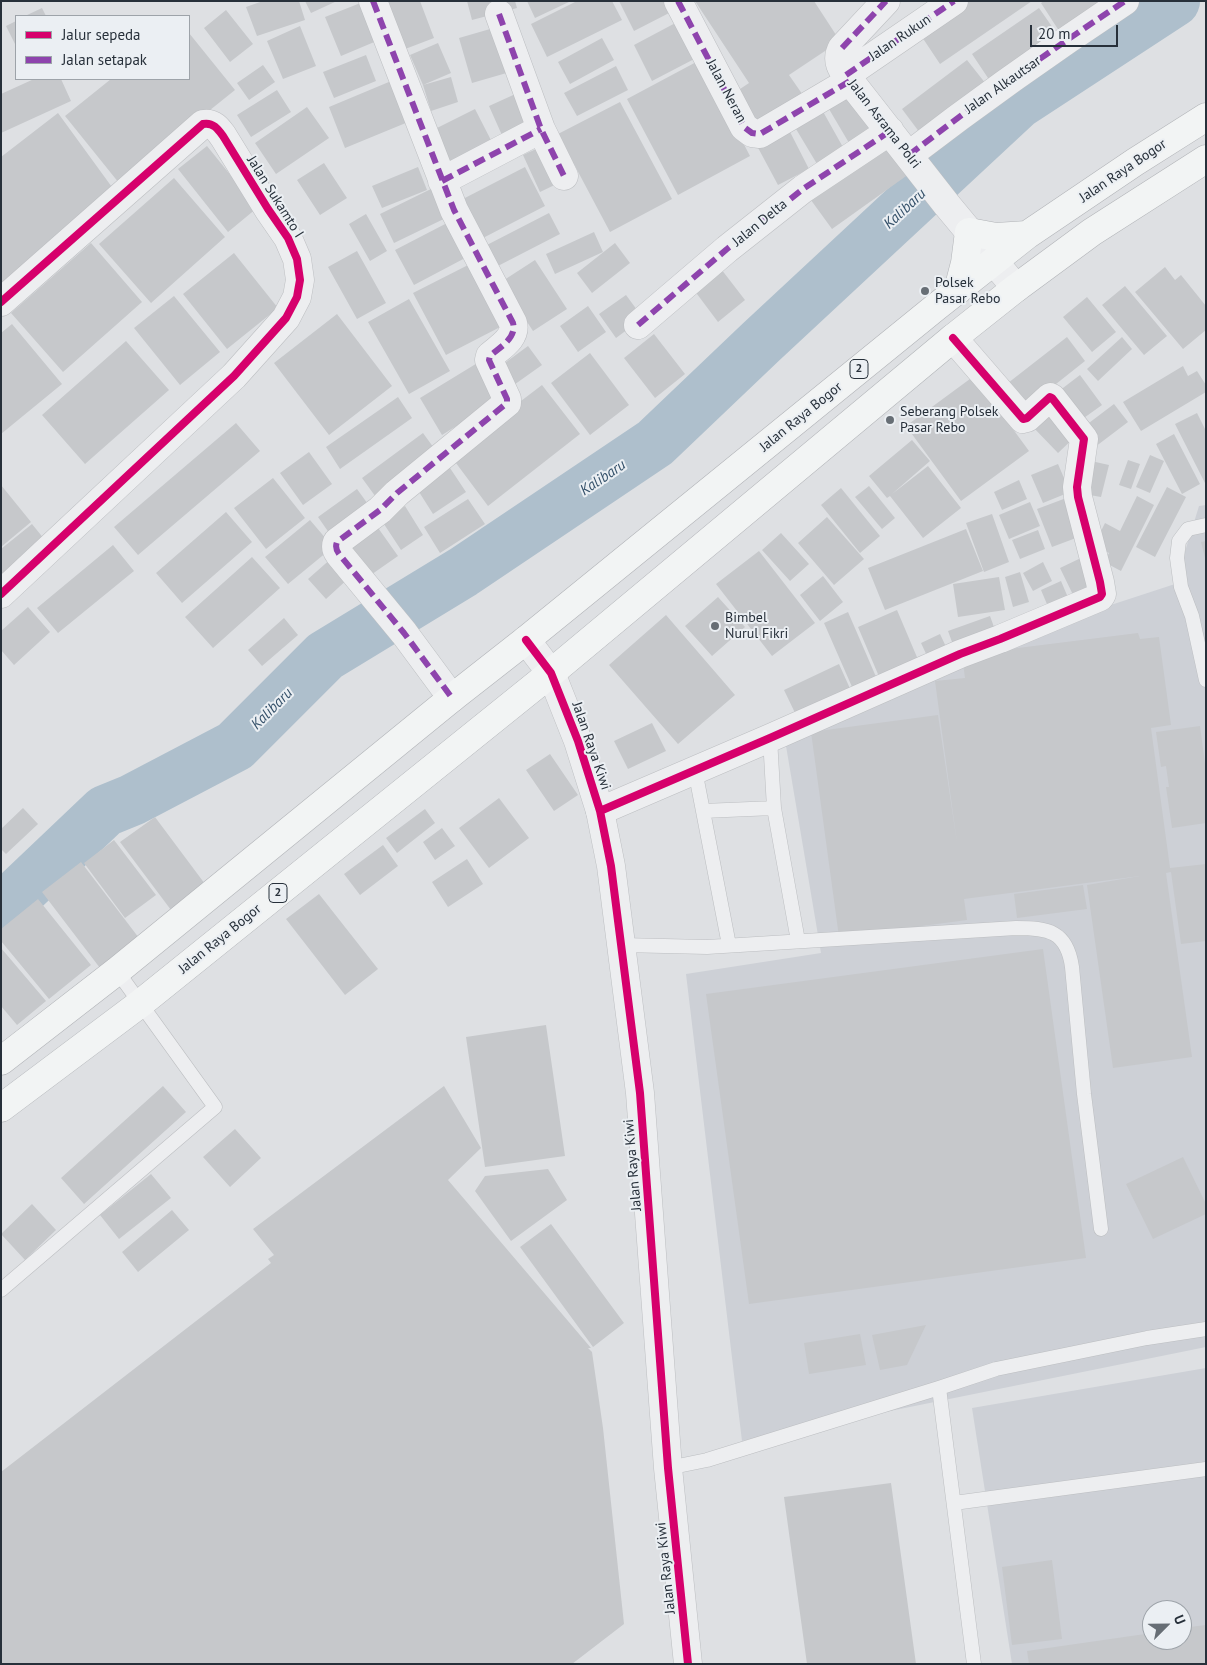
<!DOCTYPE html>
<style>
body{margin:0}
#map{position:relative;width:1207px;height:1665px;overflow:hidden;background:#dee0e3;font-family:"PT Sans",sans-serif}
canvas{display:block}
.frame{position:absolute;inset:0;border:2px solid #27303a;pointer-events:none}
.legend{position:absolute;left:15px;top:15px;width:175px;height:65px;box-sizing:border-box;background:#ebeff3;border:1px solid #9da3a9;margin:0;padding:6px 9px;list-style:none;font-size:15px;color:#27303a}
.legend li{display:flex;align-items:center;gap:10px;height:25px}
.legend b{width:25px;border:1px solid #9da3a9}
.north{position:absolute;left:1142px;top:1600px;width:50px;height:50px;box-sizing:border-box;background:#ebeff3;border:1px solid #9da3a9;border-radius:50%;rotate:67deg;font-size:14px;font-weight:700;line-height:20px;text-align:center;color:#27303a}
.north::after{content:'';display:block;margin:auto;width:18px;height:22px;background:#676e75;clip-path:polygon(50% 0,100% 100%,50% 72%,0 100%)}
.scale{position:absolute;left:1030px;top:25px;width:88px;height:22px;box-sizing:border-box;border:2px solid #27303a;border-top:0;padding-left:6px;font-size:15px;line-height:18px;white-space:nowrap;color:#27303a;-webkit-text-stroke:4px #ebeff3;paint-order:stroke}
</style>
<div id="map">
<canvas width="1207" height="1665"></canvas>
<div class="frame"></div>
<ul class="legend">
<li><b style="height:6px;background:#d6006c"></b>Jalur sepeda</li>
<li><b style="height:6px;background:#8e44ad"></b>Jalan setapak</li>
</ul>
<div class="north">U</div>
<div class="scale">20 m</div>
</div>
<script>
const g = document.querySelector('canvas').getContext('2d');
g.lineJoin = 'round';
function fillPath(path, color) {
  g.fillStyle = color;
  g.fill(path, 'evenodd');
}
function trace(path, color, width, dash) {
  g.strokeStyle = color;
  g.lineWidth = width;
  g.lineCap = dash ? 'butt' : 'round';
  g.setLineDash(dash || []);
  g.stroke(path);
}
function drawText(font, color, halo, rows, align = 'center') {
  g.font = font + ' "PT Sans",sans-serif';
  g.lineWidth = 4;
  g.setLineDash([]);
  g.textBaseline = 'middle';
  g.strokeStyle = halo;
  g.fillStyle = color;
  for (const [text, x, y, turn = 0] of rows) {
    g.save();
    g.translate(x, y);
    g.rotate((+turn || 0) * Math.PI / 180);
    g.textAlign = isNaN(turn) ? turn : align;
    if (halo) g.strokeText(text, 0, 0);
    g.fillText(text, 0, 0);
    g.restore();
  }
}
fillPath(new Path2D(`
 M1206 505V1347L742 1441 686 974 821 953 785 740 961 654 1175 584 1199 506Z
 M1206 1368V1664H1012L972 1408ZM1152 1610H1182V1640H1152Z`), '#cdd0d6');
trace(new Path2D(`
 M1 910 105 811 132 800 235 746 325 656 463 572 655 443 761 342 1018 103 1174 1`), '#aebfcc', 52);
fillPath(new Path2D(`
 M263 1H299L305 20 257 36 246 7Z
 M305 1H337L311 13Z
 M380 1H420L434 38 400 51Z
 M467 1H515L517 8 472 20Z
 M527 1H571L535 18Z
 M577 1H612L622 20 547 57 531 24Z
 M619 1H669L673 11 634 31Z
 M695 1H814L840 41 789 75 805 98 757 129 734 93 749 83Z
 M962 1H1032L940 64 918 31Z
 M1044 1H1117L1063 37 1041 3Z
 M363 2 379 40 341 56 325 17Z
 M42 8 46 16H25Z
 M1039 8 1060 38 992 84 972 54Z
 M226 10 253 44 230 62 204 28Z
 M681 20 700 56 652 81 634 45Z
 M16 21V46L6 26Z
 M300 26 316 66 283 79 267 41Z
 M497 27 510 72 472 83 459 38Z
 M189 33 235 90 119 183 65 116 111 79H189Z
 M602 38 614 60 570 84 558 62Z
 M438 43 451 73 423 85 410 55Z
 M366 55 376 81 334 98 323 72Z
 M700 60 750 156 678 195 627 99Z
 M967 60 986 84 920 133 902 109Z
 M263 65 275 82 249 100 237 83Z
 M616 66 628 90 577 116 564 93Z
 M451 77 458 102 431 111 423 85Z
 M34 79H61L71 101 1 133V94Z
 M396 79 413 120 345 148 329 107Z
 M850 89 877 134 852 148 826 104Z
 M277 90 291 112 251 137 237 115Z
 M522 91 538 127 505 142 489 106Z
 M620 102 672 199 610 232 558 134Z
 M307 107 329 138 276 174 255 143Z
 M821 108 844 149 817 164 793 124Z
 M475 109 495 148 454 170 433 130Z
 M58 113 117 194 1 296V157Z
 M788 128 809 169 778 185 756 144Z
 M885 141 909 174 832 229 808 196Z
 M547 144 565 180 540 192 523 155Z
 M207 146 257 208 228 232 178 169Z
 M324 163 347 198 320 215 297 180Z
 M418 167 427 190 382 208 372 186Z
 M525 167 545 206 481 239 461 200Z
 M174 178 225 237 151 303 99 244Z
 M437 186 452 215 394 243 380 214Z
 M549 213 560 234 494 268 483 247Z
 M366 214 387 251 370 261 349 224Z
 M449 222 467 257 414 285 395 250Z
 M594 232 603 252 555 274 546 254Z
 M91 243 142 302 63 372 11 313Z
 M615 243 630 263 592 293 577 273Z
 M357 251 386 303 357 319 328 267Z
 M234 253 278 308 227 349 183 294Z
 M535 260 567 309 533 331 501 282Z
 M474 262 506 324 446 355 413 293Z
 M718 265 745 300 718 322 691 286Z
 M1165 267 1175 280 1181 275 1206 306V330L1183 349 1135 292Z
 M1125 286 1167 336 1144 355 1102 305Z
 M626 295 643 318 616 338 599 314Z
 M174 296 220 352 180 385 134 328Z
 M1087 297 1116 332 1092 352 1063 317Z
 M409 299 450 371 409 394 368 322Z
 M588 306 606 332 578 352 560 326Z
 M337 314 392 386 329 435 274 363Z
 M12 324 62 384 1 434V333Z
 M654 334 685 374 655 398 624 358Z
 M1067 337 1085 361 1027 407 1008 383Z
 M1122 337 1132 349 1098 381 1087 369Z
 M126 341 169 390 85 464 42 415Z
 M528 346 542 365 511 387 498 368Z
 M590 353 629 405 590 435 551 383Z
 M479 362 501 398 442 435 420 398Z
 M1183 366 1188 376 1197 371 1206 385V392L1141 431 1123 402Z
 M1080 375 1102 405 1081 420 1059 391Z
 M974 376 1029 451 961 501 906 426Z
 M542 385 580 434 488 506 450 455Z
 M398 397 412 418 340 469 326 447Z
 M1051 404 1079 433 1058 453 1030 424Z
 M1114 404 1128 422 1095 447 1081 429Z
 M1197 413 1206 431V485L1175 424Z
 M236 423 260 451 138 555 114 527Z
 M423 433 439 455 378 500 362 478Z
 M1174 434 1200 484 1182 494 1156 444Z
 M912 440 930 461 892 494 928 466 961 508 923 538 890 496 887 498 869 476Z
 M309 452 332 484 303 505 280 473Z
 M1150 455 1164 461 1150 493 1136 487Z
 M1128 460 1140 464 1131 489 1119 485Z
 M1091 461 1109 465 1101 497 1084 494Z
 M446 462 466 492 433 514 414 484Z
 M1058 464 1070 492 1043 503 1031 475Z
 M273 478 305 518 266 549 234 508Z
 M1019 480 1027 499 1002 510 994 492Z
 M1 485 31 522 1 547Z
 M869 486 895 518 882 529 855 497Z
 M1167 487 1186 497 1155 557 1136 547Z
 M841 488 880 536 860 553 821 505Z
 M357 489 373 511 334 540 318 517Z
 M1137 496 1154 505 1121 571 1104 562 1109 553 1094 545 1105 523 1120 531Z
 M1069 497 1084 535 1052 547 1037 509Z
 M468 499 485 524 440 553 424 527Z
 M1030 502 1040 526 1009 539 999 515Z
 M405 506 423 535 401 550 382 521Z
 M226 512 252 542 182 603 156 573Z
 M992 514 1009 562 984 572 966 523Z
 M827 517 864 559 834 585 798 543Z
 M310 520 333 547 288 584 265 557Z
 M32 524 49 545 1 575V549Z
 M376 525 398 556 365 579 343 548Z
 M966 529 983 571 885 610 868 568Z
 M1038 530 1045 549 1020 559 1012 540Z
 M781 533 809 564 790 581 762 550Z
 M1206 541V558H1205L1201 542Z
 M113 545 134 571 58 633 37 608Z
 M759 551 815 623 772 656 716 584Z
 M252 557 280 588 213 648 185 617Z
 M333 557 350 577 326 599 308 579Z
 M1083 557 1099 590 1076 601 1060 568Z
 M1043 562 1052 581 1033 591 1023 573Z
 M1020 572 1029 602 1013 607 1005 577Z
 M823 576 843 602 820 621 800 595Z
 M999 577 1005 610 958 617 953 584Z
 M1061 581 1072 607 1052 616 1041 590Z
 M718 597 745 627 712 656 685 626Z
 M28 607 50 632 14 665 1 650V631Z
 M897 610 922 669 883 686 858 627Z
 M848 612 880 686 856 696 824 623Z
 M666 615 735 695 678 744 609 665Z
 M990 616 998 638 956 653 948 631Z
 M284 618 298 635 262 666 248 650Z
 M1138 633 1140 639 1159 637 1171 725 1151 728 1170 868 1206 864V941L1181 944 1171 872 1166 873 1192 1057 1113 1068 1087 885 1140 876 964 899 967 920 839 937 811 732 938 715 957 843 935 681 965 678 962 655Z
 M940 634 948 651 929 660 921 643Z
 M839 664 852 693 798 719 784 690Z
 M652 723 666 751 628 769 614 741Z
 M1200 726 1206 771V823L1172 828 1166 787H1169L1166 766 1161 767 1156 732Z
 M550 754 578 795 554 811 526 770Z
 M499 798 529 838 489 868 459 828Z
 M23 808 38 824 6 854 1 849V829Z
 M425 809 435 823 397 853 386 838Z
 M155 817 205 884 171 910 120 842Z
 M442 828 455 846 435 860 423 842Z
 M114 840 156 895 125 918 84 863Z
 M383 845 398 866 360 895 344 874Z
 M467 859 483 884 448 907 432 882Z
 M81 862 139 938 100 968 42 892Z
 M1083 885 1087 909 1017 918 1014 894Z
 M319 894 378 969 345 995 286 919Z
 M38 899 91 965 49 999 1 941V929Z
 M1 948 46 1001 17 1025 1 1006Z
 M1043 949 1086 1258 749 1304 706 994Z
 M546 1025 565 1156 485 1167 466 1037Z
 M163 1086 186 1112 84 1204 61 1178Z
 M444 1086 481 1148 448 1180 591 1348H588L592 1352 603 1428 624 1624 572 1664H1V1472L271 1263 268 1259 274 1255 253 1229Z
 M235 1129 261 1158 230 1187 203 1157Z
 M1183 1157 1206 1204V1214L1153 1239 1126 1184Z
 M548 1169 567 1200 511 1241 475 1191 485 1176Z
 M151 1174 171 1198 119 1239 100 1215Z
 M32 1204 56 1230 25 1260 1 1234Z
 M172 1210 189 1230 138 1272 122 1252Z
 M551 1224 624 1323 593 1347 520 1247Z
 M926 1325 907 1365 880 1370 872 1335Z
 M860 1334 866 1365 809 1374 804 1343Z
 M891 1483 916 1664H807L784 1497Z
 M1052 1560 1062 1639 1012 1645 1002 1567Z
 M1206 1625V1664H1029L1027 1651 1152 1633V1640H1182V1628Z`), '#c6c8cb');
const service = new Path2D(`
 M1206 525 1188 529 1179 541 1177 558 1181 587 1192 616 1206 680
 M770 738 774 808
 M695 770 729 945
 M703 811 774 808 798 941
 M621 945 707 947 1016 928C1048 928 1067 931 1072 967L1084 1094 1101 1229
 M1 1290 215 1107 117 971
 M939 1388 974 1664
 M668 1468 707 1460 939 1388 996 1369 1147 1338 1206 1329
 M954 1503 1206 1469`);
const minor = new Path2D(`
 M373 1 454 210 513 323C517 338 500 347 490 356L489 360 507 399V403L397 493 380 510 337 542C335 547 336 550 339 554L404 633 452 698
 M678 1 744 127 752 133 760 134 850 81
 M886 1 842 48C835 61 842 70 850 81L947 205 1016 288
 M499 14 541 129 564 176
 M846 75 954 1
 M909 155C979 101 1051 50 1125 1
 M442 181 541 129
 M1 302 203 124C213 122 218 129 223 136L268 209 288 238 297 259 300 280 297 297 286 318 234 376 1 594
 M638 325 727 249 803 189 890 131
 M600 811 770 738 960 654 1000 639 1100 597 1102 594 1100 582 1078 497 1077 487 1084 439 1052 398 1050 397 1027 418 1023 419 953 338`);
const tertiary = new Path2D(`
 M526 640 551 673 578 741 600 811 611 866 640 1093 668 1468 688 1664`);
const trunk = new Path2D(`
 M958 290 965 263 969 232 996 237 1027 235
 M1 1061 117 971 452 698 526 640 936 307 1027 235 1135 162 1206 117
 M1 1108 141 1003 551 673 953 338 1016 288 1092 232 1206 159`);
trace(service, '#bcbec1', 15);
trace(minor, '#bcbec1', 29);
trace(tertiary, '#bcbec1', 29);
trace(trunk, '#b1b3b7', 29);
trace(service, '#edeef0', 14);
trace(minor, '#edeef0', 28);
trace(tertiary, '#edeef0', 28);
trace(trunk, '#f2f4f4', 28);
trace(new Path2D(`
 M373 1 454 210 513 323C517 338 500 347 490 356L489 360 507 399V403L397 493 380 510 337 542C335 547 336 550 339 554L404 633 452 698
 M678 1 744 127 752 133 760 134 850 81
 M499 14 541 129 564 176
 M842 48 886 1
 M846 75 954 1
 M909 155C979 101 1051 50 1125 1
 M442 181 541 129
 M638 325 727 249 803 189 890 131`), '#8e44ad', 6, [12, 6]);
trace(new Path2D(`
 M1 302 203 124C213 122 218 129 223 136L268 209 288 238 297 259 300 280 297 297 286 318 234 376 1 594
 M526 640 551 673 578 741 600 811 611 866 640 1093 668 1468 688 1664
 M600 811 770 738 960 654 1000 639 1100 597 1102 594 1100 582 1078 497 1077 487 1084 439 1052 398 1050 397 1027 418 1023 419 953 338`), '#d6006c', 8);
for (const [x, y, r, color] of [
 [925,291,5,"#676e75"],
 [890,420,5,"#676e75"],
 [715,626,5,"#676e75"]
]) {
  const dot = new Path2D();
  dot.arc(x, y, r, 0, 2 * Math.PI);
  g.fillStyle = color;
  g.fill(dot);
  trace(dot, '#ebeff3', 2);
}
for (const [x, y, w] of [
 [859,369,18],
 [278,893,18]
]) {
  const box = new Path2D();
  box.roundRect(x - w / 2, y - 9.5, w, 19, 4);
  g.fillStyle = '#ebeff3';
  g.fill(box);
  trace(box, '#27303a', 1);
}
drawText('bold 12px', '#27303a', null, [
 ["2",859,369],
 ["2",278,893]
]);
drawText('14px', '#27303a', '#ebeff3', [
 ["Jalan Rukun",900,38,-34],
 ["Jalan Alkautsar",1003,85,-35],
 ["Jalan Neran",726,91,62],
 ["Jalan Asrama Polri",884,124,52],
 ["Jalan Raya Bogor",1123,171,-34],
 ["Jalan Sukamto I",275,197,58],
 ["Jalan Delta",760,223,-39],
 ["Jalan Raya Bogor",801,417,-39],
 ["Jalan Raya Kiwi",591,746,71],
 ["Jalan Raya Bogor",220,939,-39],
 ["Jalan Raya Kiwi",633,1165,-95],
 ["Jalan Raya Kiwi",666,1568,-96]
]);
drawText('14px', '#27303a', '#ebeff3', [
 ["Polsek",935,283],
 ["Pasar Rebo",935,299],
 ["Seberang Polsek",900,412],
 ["Pasar Rebo",900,428],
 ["Bimbel",725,618],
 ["Nurul Fikri",725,634]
], 'left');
drawText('italic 15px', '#35516a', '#ebeff3', [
 ["Kalibaru",905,209,-43],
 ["Kalibaru",603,478,-34],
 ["Kalibaru",272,709,-45]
]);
</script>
